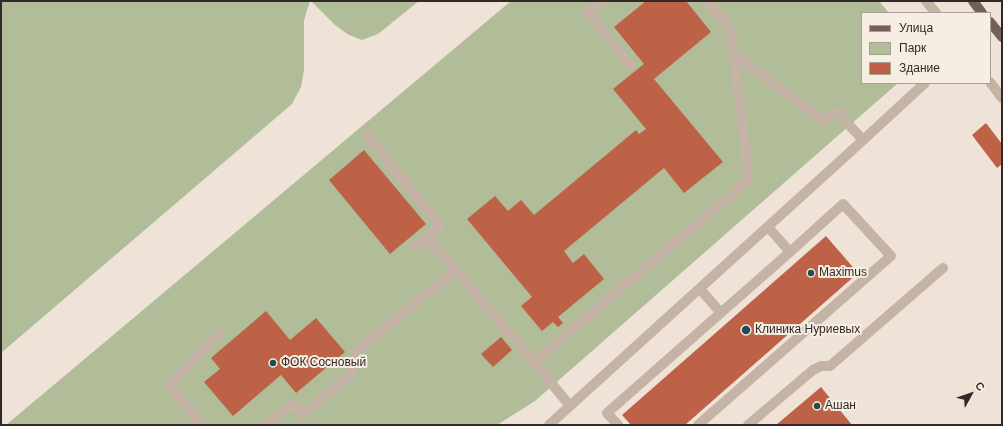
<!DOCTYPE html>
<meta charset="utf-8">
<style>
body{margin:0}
#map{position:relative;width:1003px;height:426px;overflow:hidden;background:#efe3d8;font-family:Helvetica,sans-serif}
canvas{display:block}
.frame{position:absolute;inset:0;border:2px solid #322926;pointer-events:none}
.legend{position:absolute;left:861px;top:12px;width:130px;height:72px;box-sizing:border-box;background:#f7eee3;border:1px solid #a89f97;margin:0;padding:5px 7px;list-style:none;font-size:12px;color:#322926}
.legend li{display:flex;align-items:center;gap:8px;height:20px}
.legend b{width:20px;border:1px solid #a89f97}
.north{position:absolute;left:951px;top:374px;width:40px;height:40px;-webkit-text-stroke:3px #f7eee3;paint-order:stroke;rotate:50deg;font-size:11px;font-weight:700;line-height:16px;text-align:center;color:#322926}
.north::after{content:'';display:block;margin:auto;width:14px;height:18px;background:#322926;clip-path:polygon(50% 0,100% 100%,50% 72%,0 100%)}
</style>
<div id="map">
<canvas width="1003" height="426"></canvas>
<div class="frame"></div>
<ul class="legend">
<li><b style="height:5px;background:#736058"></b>Улица</li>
<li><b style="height:11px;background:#b1bc99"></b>Парк</li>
<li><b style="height:11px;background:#bd6247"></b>Здание</li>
</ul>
<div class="north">С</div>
</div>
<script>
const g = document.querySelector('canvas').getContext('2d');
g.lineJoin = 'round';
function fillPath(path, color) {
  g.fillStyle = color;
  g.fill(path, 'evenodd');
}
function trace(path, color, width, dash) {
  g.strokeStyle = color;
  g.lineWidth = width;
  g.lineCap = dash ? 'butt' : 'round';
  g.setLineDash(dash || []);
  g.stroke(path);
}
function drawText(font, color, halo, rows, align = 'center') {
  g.font = font + ' Helvetica,sans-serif';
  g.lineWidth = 4;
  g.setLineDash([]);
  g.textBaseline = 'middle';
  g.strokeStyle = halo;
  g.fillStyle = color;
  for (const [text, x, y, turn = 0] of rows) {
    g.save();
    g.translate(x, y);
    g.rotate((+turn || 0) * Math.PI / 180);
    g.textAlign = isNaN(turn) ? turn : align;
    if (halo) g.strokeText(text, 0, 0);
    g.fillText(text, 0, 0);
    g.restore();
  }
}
fillPath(new Path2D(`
 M1 1H310L307 10 304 21V70L301 87 292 104 1 353Z
 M311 1H419L378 34 362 40 349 35 335 25Z
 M511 1H879L889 13H862V83H898L535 401 497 425H6Z`), '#b1bc99');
fillPath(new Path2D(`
 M646 1H686L711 32 654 79 723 162 684 193 664 168 564 251 573 263 584 254 604 279 558 317 563 323 558 327 553 322 542 331 521 306 532 297 467 219 495 196 508 211 521 200 534 215 636 130 639 134 646 129 613 89 644 64 614 27Z
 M986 123 1002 144V164L997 168 972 135Z
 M364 150 426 224 390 254 329 180Z
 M826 236 858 273 685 425H631L622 415Z
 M266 311 290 340 316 318 345 352 296 393 281 375 233 416 204 382 220 369 211 358Z
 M501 337 512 350 493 367 481 354Z
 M821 387 852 425H776Z`), '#bd6247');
trace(new Path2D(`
 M602 1 588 12 631 66
 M926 1 936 13
 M734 54 823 120 837 112 863 140
 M990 82 1002 98
 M367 135 440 226 414 247
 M768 227 790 252
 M427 237 534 362 570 406
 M700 289 721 313
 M534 362 749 180 734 54 730 28 707 1
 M202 425 169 385 220 333
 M267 425 292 404 302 415 351 374 358 350 456 270
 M549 425 849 153 925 83
 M618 425 607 413 790 252 843 204 891 256 698 425
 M748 425 813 370 821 366H830L943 268`), '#c5b3a5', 10);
trace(new Path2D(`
 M973 1 982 13
 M990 22 1002 37`), '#736058', 10);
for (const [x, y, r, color] of [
 [811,273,4,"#1f4d50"],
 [746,330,5,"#1f4d50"],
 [273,363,4,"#1f4d50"],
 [817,406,4,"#1f4d50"]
]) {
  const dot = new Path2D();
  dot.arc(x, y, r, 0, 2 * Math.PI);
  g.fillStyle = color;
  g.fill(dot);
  trace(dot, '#f7eee3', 1.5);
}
drawText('12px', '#322926', '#f7eee3', [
 ["Maximus",819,273],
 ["Клиника Нуриевых",755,330],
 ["ФОК Сосновый",281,363],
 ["Ашан",825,406]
], 'left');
</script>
